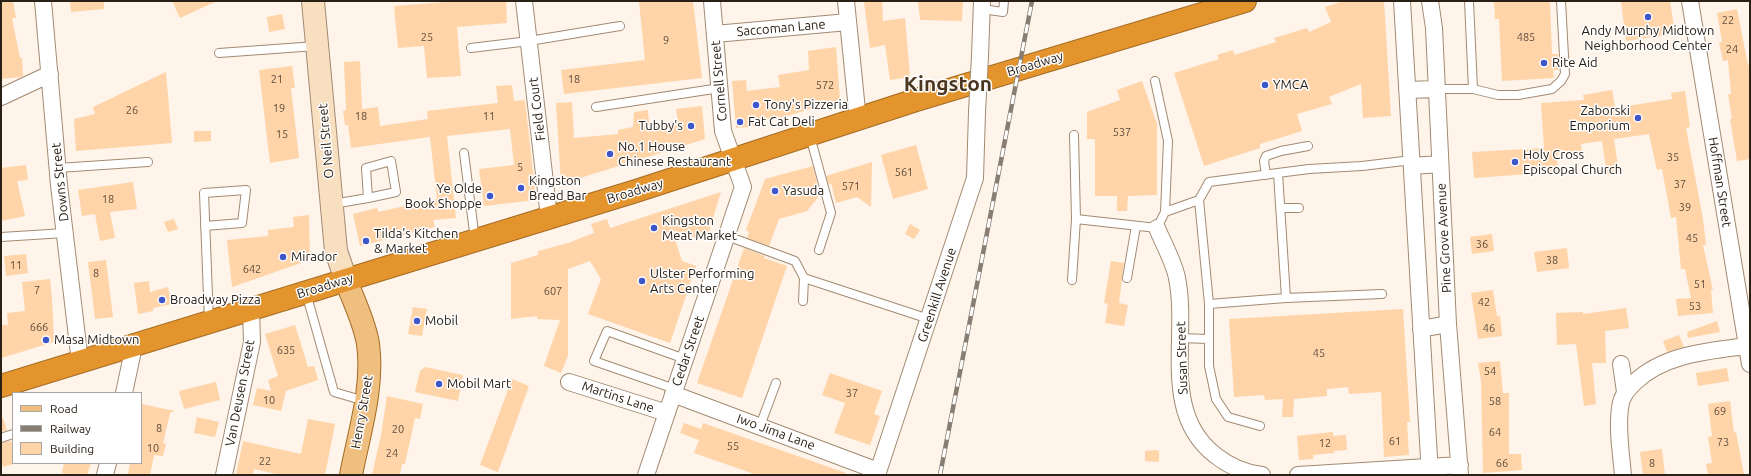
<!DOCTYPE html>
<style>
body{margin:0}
#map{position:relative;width:1751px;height:476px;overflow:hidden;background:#fef4e9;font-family:Ubuntu,sans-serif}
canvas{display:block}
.frame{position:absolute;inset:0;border:2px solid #292016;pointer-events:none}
.legend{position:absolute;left:12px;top:392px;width:130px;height:72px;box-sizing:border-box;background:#fff;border:1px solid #a9a6a2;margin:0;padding:5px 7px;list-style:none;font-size:12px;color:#292016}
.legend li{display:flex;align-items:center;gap:8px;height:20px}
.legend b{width:20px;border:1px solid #a9a6a2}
</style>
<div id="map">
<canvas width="1751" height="476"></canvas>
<div class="frame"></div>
<ul class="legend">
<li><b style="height:5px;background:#efbf80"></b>Road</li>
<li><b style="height:5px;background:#877d73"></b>Railway</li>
<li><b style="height:11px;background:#ffd4a9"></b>Building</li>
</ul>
</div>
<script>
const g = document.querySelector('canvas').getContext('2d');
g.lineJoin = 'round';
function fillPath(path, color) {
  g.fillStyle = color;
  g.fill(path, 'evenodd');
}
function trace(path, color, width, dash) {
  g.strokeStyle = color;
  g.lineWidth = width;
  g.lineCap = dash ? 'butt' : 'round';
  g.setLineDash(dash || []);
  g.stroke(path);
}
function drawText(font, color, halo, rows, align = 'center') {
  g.font = font + ' Ubuntu,sans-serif';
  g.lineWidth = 3;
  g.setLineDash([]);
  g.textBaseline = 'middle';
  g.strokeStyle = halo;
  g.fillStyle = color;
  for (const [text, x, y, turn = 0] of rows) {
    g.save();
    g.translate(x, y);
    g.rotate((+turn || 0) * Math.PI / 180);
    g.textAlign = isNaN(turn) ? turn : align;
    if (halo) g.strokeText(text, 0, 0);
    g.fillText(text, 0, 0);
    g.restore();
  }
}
fillPath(new Path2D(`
 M1 1H13L16 18H12L20 58H22L23 76 21 77 1 79Z
 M70 1H104V9L71 12Z
 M172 1H217L180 18Z
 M459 1H506L507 23 457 27 461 76 427 78 424 46 398 48 394 6Z
 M648 1H693L702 78 564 94 561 70 645 60 639 2Z
 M871 1H882L883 21 905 18 910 77 890 80 885 45 870 48 864 2Z
 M918 1H963L962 21 920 20Z
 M1344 1H1384L1391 116 1363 118 1361 84 1329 97 1332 104 1297 114 1302 131 1260 144V148L1204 166 1174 73 1219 59 1217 55 1233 50 1234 55 1276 42 1274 38 1307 28 1309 32 1331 22 1325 7Z
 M1494 1H1550L1552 54H1558L1559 70H1553L1554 78 1502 81 1499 19H1495Z
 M1621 1H1670L1675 34 1626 41Z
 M1737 9 1748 65H1750V159L1737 161 1730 119H1732L1728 94H1731L1728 60 1723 61 1719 42H1722L1717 13Z
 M282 14 285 29 269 32 267 17Z
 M836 47 840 100 784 117 766 119 750 127 736 128 732 81 746 80 747 91 780 87 778 75 809 70 808 51Z
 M360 61 362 109 378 107 380 126 428 119 427 111 498 103 496 86 512 85 514 101 525 100 536 200 484 206 479 169 514 165 510 129 447 136 456 218 433 220 435 227 360 246 353 214 377 208 378 212 437 199 430 137 351 148 348 125H345L343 111 346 110 344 62Z
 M292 66 295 88H291L299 158 270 163 259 70Z
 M166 72 172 143 76 151 74 119 95 114 93 107Z
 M1142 81 1157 124V195L1128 196 1127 211H1117V196H1095V139H1087V112L1120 100 1117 90Z
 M1612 90 1615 108 1672 99 1671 93 1685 91 1690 127 1686 128 1703 219 1706 245H1703L1713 290H1711L1713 313 1678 316 1676 299 1691 298 1685 269H1681L1676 217 1671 218 1662 169 1657 170 1649 134 1614 139 1619 173 1607 175 1602 141 1581 144 1582 152 1557 154 1558 172 1474 178 1472 152 1544 148 1541 103 1584 100 1583 95Z
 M572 102 574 138 618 134V130L633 127 634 112 648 110 649 123 656 122 658 128 678 123 676 109 702 106 705 139 561 184 556 103Z
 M194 131H211V141L194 142Z
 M916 145 928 189 893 199 881 155Z
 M872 162 871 207 857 197 836 203 831 183 829 185 826 176Z
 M26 165 28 180 17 181 25 216 1 221V168Z
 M813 166 820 195 807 211 779 219 769 246 747 238 749 232 746 230 765 179Z
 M133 182 137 209 110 212 115 238 100 241 95 214 82 216 78 190Z
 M721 192 706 241 672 230 682 261 696 266 670 343 588 314 601 279 590 261 568 269V356L561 373 544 366 560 320 537 319V316L511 319V263L538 255V251L568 243 594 233 591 224 607 219 610 228Z
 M309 215 310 260 232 287 227 240 268 236V230L294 227 293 217Z
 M174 219 178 229 168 232 164 222Z
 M910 224 920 230 914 239 905 234Z
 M1492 234 1494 251 1472 254 1470 237Z
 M744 248 765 256 764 258 787 266 742 398 697 383Z
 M1567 248 1569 268 1537 272 1534 252Z
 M26 254 28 273 6 276 4 256Z
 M106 260 113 317 95 319 88 262Z
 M1111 261 1124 263 1119 303 1128 305 1124 326 1105 323 1108 304 1104 303Z
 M50 279 52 298 54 342 1 358V325H8L7 313 25 311 22 282Z
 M149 281 150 292 168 287 172 304 153 308V311L138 314 134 283Z
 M1493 290 1497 316H1500L1502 336 1478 339 1471 293Z
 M413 307 427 309 422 336 408 334Z
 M1626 308 1629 328 1605 331 1606 363H1592L1596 404 1584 406 1576 344 1557 345 1556 313 1583 312V314Z
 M1403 309 1410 422H1407L1409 455 1384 457 1381 392 1349 394 1348 387 1327 389V396L1294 399 1293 417H1282L1283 399 1265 400 1264 395 1234 397 1229 319Z
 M1717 321 1720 332 1688 338 1687 332Z
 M295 325 308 367 314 366 318 380 286 391 281 411 253 405 257 388 271 391 268 380 278 376 265 334Z
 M1679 335 1684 347 1667 352 1663 341Z
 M1500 361 1503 393H1509V454H1521L1522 470 1483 473 1481 381 1478 363Z
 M425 367 463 375 458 401 415 392 420 371Z
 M1727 368 1729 381 1698 386 1696 373Z
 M830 373 882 391 874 414 880 416 870 445 834 433 845 403 822 395Z
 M512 379 529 386 498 472 480 465Z
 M216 382 220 400 184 409 179 391Z
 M387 396 423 404 420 419 415 418 405 464H402L400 475H372L381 435Z
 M1730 401 1734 433 1736 432 1744 475H1708L1706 464 1712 463 1708 437 1712 436 1708 404Z
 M141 404 175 411 170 413 163 443 166 444 163 456 154 455 150 475H128L130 463H141Z
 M197 417 219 422 215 437 194 433Z
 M1 418H3L7 430 1 432Z
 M308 419 335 424 325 475H281L254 469 253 475H236L243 441 301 454Z
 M684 423 701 429 703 423 846 473 845 475H757L694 453 699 440 680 433Z
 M1333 432V436L1346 435 1347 450 1334 451V453L1313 455V459L1299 460 1297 436Z
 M11 441 13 448V464L3 467 1 460V443Z
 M1662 449 1665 475H1643L1640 452Z
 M1156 450 1159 451V462L1145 461V451Z
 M64 463H91L87 475H69L62 473Z`), '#ffd4a9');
const lane = new Path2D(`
 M1469 1 1473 89
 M982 9 1003 12 1004 1
 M471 48 529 41 620 26
 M219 53 316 46
 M1155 81 1168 141 1165 212
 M1436 89H1473L1498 95H1518L1552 89 1561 81 1565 74 1561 1
 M596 107 720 88
 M1074 135 1076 219 1157 228 1165 212 1199 200
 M810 136 831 213 819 250
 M464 153 475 240
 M58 168 148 162
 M1266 175 1264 161 1266 156 1281 151 1308 146
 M333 204 368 198 396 192 391 161 366 168 368 198
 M1281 208H1299
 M205 226 242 223 246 190 204 193 209 322
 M727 236 795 261 804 278 803 301
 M1 237 65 233
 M804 278 929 319
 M1127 278 1136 226
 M1072 280 1076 219
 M306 293 334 392 365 401
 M1286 298 1382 294
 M1209 304 1286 298 1278 173 1309 169 1362 166 1412 160
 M1179 338 1209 339
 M675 389 594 361 607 331 685 359
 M760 426 776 383
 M1260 426 1228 417 1216 399 1209 366V304L1199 200 1209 182 1278 173
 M1 438 13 434`);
const street = new Path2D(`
 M43 1 59 185 80 362
 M524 1 549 217
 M846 1 858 120
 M1402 1 1430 475
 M1430 1 1434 28 1448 324 1460 475
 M1690 1 1750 364
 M715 34 848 22
 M980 56 982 1
 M1407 90 1436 89
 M1 97 50 74
 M1412 166 1440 164
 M1157 228C1163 243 1174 262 1177 278 1189 337 1160 412 1215 455 1229 466 1244 473 1262 475
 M1421 329 1448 324
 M1621 364 1625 392
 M569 382 667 413
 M124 393 134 346
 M673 394 878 471
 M105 475 108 463
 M224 475 252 342 251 310
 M646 475 743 187 723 131 712 1
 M877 475 975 178 977 112
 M1298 475 1460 465
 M1623 475C1621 453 1617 429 1620 408 1621 396 1628 389 1635 382 1664 354 1709 351 1747 346`);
const secondary = new Path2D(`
 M313 1 336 251 346 280`);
const primary = new Path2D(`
 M346 280C353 300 365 323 368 344 374 387 359 433 351 475`);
const highway = new Path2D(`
 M1 386 636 191 916 100 1245 1`);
trace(lane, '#a28a72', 10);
trace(street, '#a28a72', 18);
trace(secondary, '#a28a72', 24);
trace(primary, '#a36b24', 24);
trace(highway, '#a36b24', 24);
trace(lane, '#fff', 8);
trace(street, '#fff', 16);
trace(secondary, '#f7dfc0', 22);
trace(primary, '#efbf80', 22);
trace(highway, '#e4942c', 22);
const rail = new Path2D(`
 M940 475 1032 1`);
trace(rail, '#877d73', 4.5);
trace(rail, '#fff', 3, [9]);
const streetBridge = new Path2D(`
 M977 112 980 56`);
trace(streetBridge, '#a28a72', 18, []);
trace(streetBridge, '#fff', 16);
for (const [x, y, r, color] of [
 [1648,17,4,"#3d56c9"],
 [1544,63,4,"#3d56c9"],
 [1265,85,4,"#3d56c9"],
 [756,105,4,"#3d56c9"],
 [1638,118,4,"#3d56c9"],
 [740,122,4,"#3d56c9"],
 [691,126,4,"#3d56c9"],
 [610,154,4,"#3d56c9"],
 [1515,162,4,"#3d56c9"],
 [521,188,4,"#3d56c9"],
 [775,191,4,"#3d56c9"],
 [490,196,4,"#3d56c9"],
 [654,228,4,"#3d56c9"],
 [366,241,4,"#3d56c9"],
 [283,257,4,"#3d56c9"],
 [642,281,4,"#3d56c9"],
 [162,300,4,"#3d56c9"],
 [417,321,4,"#3d56c9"],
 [46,340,4,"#3d56c9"],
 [439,384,4,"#3d56c9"]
]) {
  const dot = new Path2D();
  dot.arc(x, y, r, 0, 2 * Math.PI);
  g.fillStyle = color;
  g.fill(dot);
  trace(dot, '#fff', 1.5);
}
drawText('11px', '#5e4d3b', null, [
 ["22",1728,20],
 ["25",427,37],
 ["485",1526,37],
 ["9",666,40],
 ["24",1732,49],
 ["21",277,79],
 ["18",574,79],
 ["572",825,85],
 ["19",279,108],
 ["26",132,110],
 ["18",361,116],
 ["11",489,116],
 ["537",1122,132],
 ["15",282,134],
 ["35",1673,157],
 ["5",520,167],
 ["561",904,172],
 ["37",1680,184],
 ["571",851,186],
 ["18",108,199],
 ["39",1685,207],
 ["45",1692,238],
 ["36",1482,244],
 ["38",1552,260],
 ["11",16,265],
 ["642",252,269],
 ["8",96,273],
 ["51",1700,284],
 ["7",37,290],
 ["607",553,291],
 ["42",1484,302],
 ["53",1695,306],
 ["666",39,327],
 ["46",1489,328],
 ["635",286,350],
 ["45",1319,353],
 ["54",1490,371],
 ["37",852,393],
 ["10",269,400],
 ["58",1495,401],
 ["69",1720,411],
 ["8",159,428],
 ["20",398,429],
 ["64",1495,432],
 ["61",1395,441],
 ["73",1723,442],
 ["12",1325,443],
 ["55",733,446],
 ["10",153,448],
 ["24",392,453],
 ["22",265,461],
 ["66",1502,463],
 ["8",1652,463]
]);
drawText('13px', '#292016', '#fff', [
 ["Saccoman Lane",781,28,-5],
 ["Broadway",1035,64,-17],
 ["Cornell Street",719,81,-95],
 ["Field Court",537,109,-97],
 ["O Neil Street",326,141,-95],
 ["Downs Street",60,182,-96],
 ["Hoffman Street",1720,182,81],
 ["Broadway",635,191,-17],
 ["Pine Grove Avenue",1444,238,-93],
 ["Broadway",325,286,-17],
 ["Greenkill Avenue",937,295,-72],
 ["Cedar Street",688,351,-71],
 ["Susan Street",1182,358,-92],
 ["Van Deusen Street",240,393,-79],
 ["Martins Lane",618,397,18],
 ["Henry Street",362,412,-80],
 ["Iwo Jima Lane",776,432,20]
]);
drawText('13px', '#292016', '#fff', [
 ["Andy Murphy Midtown",1648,31,"center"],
 ["Neighborhood Center",1648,46,"center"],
 ["Rite Aid",1552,63],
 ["YMCA",1273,85],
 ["Tony's Pizzeria",764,105],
 ["Zaborski",1630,111,"right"],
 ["Emporium",1630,126,"right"],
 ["Fat Cat Deli",748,122],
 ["Tubby's",683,126,"right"],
 ["No.1 House",618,147],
 ["Chinese Restaurant",618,162],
 ["Holy Cross",1523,155],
 ["Episcopal Church",1523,170],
 ["Kingston",529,181],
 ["Bread Bar",529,196],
 ["Ye Olde",482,189,"right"],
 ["Book Shoppe",482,204,"right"],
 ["Yasuda",783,191],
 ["Kingston",662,221],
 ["Meat Market",662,236],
 ["Tilda's Kitchen",374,234],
 ["& Market",374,249],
 ["Mirador",291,257],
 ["Ulster Performing",650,274],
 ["Arts Center",650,289],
 ["Broadway Pizza",170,300],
 ["Mobil",425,321],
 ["Masa Midtown",54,340],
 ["Mobil Mart",447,384]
], 'left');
drawText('bold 21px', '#4b3620', '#fff', [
 ["Kingston",948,84]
]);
</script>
